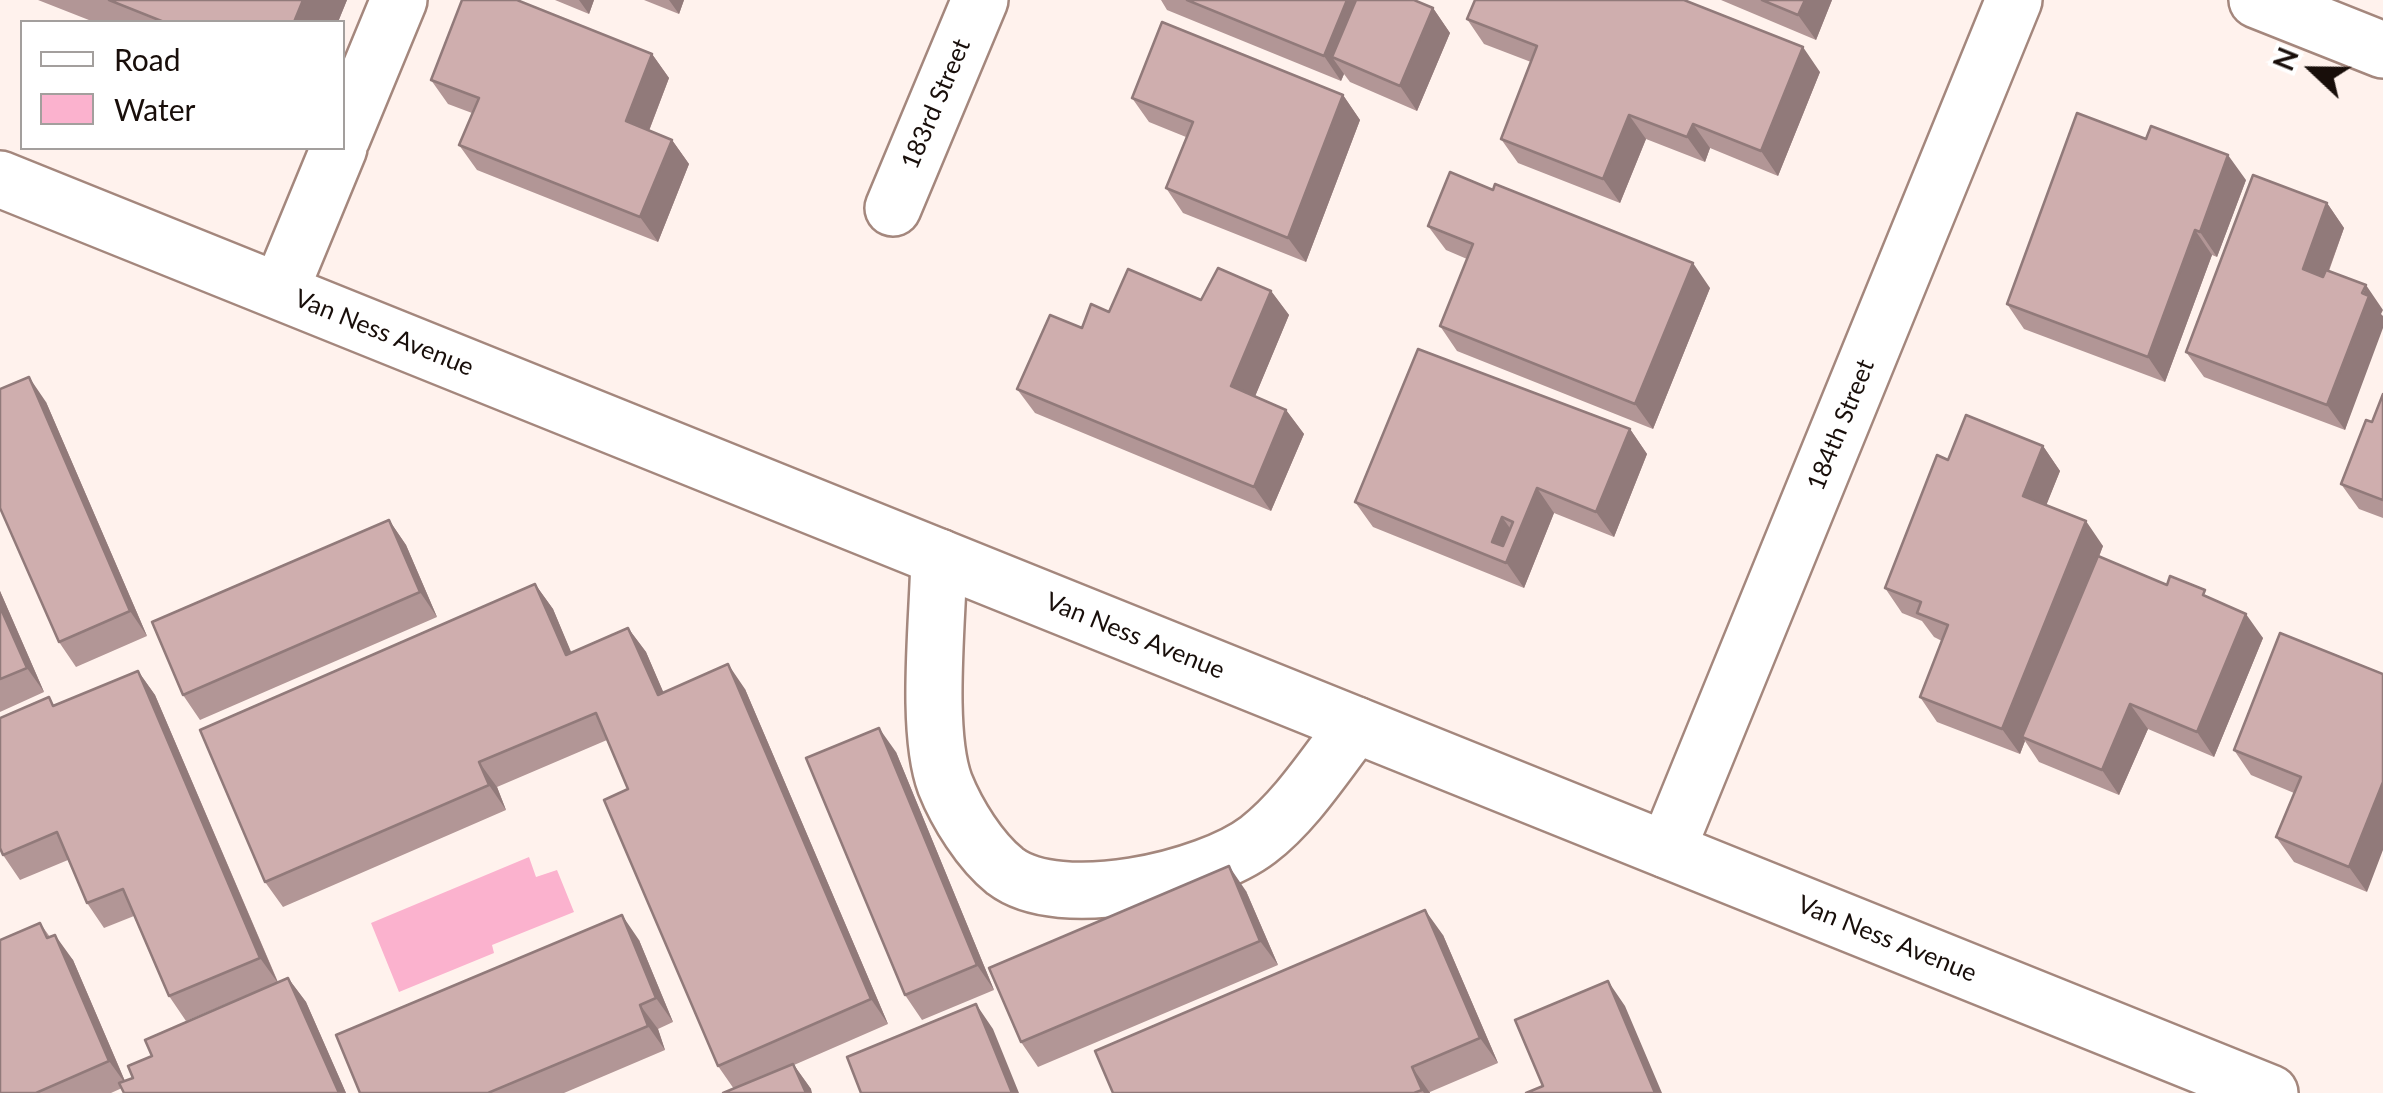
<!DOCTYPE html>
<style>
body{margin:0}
#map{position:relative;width:2383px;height:1093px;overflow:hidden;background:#fff2ed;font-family:Lato,sans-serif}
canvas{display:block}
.legend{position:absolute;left:20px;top:20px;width:325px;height:130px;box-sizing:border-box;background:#fff;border:2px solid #a39f9d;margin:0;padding:12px 18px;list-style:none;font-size:30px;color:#180e0a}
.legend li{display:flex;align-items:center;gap:20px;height:50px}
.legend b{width:50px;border:2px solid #a39f9d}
.north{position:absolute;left:2263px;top:20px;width:100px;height:100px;-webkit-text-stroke:8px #fff;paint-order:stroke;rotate:292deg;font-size:28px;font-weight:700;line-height:40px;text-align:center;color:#180e0a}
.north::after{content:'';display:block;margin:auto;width:35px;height:45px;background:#180e0a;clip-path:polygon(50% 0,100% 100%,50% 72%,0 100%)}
</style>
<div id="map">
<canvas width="2383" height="1093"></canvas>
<ul class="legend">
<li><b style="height:12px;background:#fff"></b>Road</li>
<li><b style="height:28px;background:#fbb2ce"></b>Water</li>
</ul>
<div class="north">N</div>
</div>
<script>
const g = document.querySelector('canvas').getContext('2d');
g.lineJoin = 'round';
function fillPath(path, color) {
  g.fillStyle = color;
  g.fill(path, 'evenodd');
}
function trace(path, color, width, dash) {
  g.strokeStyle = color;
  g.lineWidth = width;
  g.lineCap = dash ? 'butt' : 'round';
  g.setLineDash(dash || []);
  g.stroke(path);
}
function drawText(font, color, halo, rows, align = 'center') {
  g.font = font + ' Lato,sans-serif';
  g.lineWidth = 9;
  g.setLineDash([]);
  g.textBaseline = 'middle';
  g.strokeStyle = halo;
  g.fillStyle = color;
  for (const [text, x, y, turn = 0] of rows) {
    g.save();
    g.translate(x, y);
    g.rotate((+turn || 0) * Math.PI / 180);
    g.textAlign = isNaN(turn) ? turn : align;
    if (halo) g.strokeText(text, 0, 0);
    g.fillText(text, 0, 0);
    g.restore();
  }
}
fillPath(new Path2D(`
 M529 857 536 877 557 870 574 912 492 945 494 953 399 992 371 923Z`), '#fbb2ce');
const minor = new Path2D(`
 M2257 0 2383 50
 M342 138 399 0
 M893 208 980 0
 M280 291 339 148
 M939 557C938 618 925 730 945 784 957 814 980 851 1005 871 1060 913 1207 879 1258 840 1297 810 1326 763 1356 725
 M1667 850 2014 0`);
const major = new Path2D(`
 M0 179 2270 1093`);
trace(minor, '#a4877d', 60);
trace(major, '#a4877d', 60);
trace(minor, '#fff', 55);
trace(major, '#fff', 55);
fillPath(new Path2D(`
 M38 0H347L338 22H94Z
 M555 0H594L589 14Z
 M644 0H684L679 14Z
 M1161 0H1414L1433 8 1450 33 1417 111 1350 82 1344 74 1341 81 1167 10Z
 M1721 0H1832L1816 40Z
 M1467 19 1820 72 1778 176 1710 148 1705 162 1646 139 1620 203 1518 163 1501 139 1531 62 1484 44Z
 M652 54 669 78 649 131 672 140 689 164 658 242 477 170 459 145 472 113 448 104 431 80Z
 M1343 95 1360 120 1306 262 1183 213 1166 188 1186 137 1149 122 1132 98Z
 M2246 180 2217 257 2212 255 2165 382 2024 329 2007 304Z
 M2327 203 2344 228 2329 271 2381 314 2345 430 2204 377 2186 352Z
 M1428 226 1710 288 1653 429 1457 351 1440 326 1467 259 1446 250Z
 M1271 291 1289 315 1255 396 1286 410 1304 434 1271 511 1035 413 1017 389 1082 328 1109 312Z
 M2383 394V518L2359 509 2341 484 2372 422Z
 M46 402 147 636 76 667 59 642Z
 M1630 429 1647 454 1614 537 1554 513 1524 588 1373 527 1355 502Z
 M2043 446 2060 471 2046 505 2103 546 2099 557 2167 585 2211 599 2263 638 2214 757 2148 729 2119 795 2039 762 2025 741 2020 754 1937 722 1920 697 1942 641 1934 637 1922 621 1902 613 1885 588 1948 460Z
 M389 520 406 545 437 617 200 720 183 695Z
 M535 584 553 609 571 653 628 628 646 652 663 692 745 689 888 1024 794 1065 811 1089H734L718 1066 628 789 607 740 497 787 506 810 283 907 265 882Z
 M0 591 44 692 0 712Z
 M2280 633 2367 892 2294 862 2276 837 2294 793 2251 775 2234 750Z
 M138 671 155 695 278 982 288 978 306 1002 346 1093H124L122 1088 111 1093H0L40 923 50 937 73 960 125 1081 133 1078 152 1056 252 993 186 1021 169 996 134 916 104 928 87 903 68 860 20 880 3 855 55 705Z
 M896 752 994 990 922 1020 905 995Z
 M1246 891 1278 965 1038 1067 1021 1042Z
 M1443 935 1498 1063 1430 1092V1093H1113Z
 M639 940 673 1022 658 1029 665 1050 564 1093H360Z`), '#b29696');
fillPath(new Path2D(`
 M303 0H347L338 22H294Z
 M579 0H594L589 14Z
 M669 0H684L679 14Z
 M1347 0H1374L1332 57 1344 74 1341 81 1324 56Z
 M1805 0H1832L1816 40 1798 15Z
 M1433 8 1450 33 1417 111 1400 86Z
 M1803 47 1820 72 1778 176 1761 151Z
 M652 54 669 78 643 146 626 121Z
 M1343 95 1360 120 1306 262 1288 238Z
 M1629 115 1646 139 1620 203 1603 179Z
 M1693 124 1710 148 1705 162 1687 137Z
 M672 140 689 164 658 242 640 217Z
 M2228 155 2246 180 2217 257 2200 232Z
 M2327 203 2344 228 2320 294 2303 269Z
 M2195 230 2212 255 2165 382 2148 357Z
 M1693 263 1710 288 1653 429 1635 404Z
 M2366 285 2383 310 2381 314 2383 316V328L2345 430 2327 405Z
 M1271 291 1289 315 1249 411 1231 386Z
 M29 377 46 402 147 636 130 611Z
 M1286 410 1304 434 1271 511 1254 487Z
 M1630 429 1647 454 1614 537 1596 512Z
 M2043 446 2060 471 2040 521 2023 496Z
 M1537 488 1554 513 1524 588 1492 542 1502 517 1517 538Z
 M389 520 406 545 437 617 420 592Z
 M2086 521 2103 546 2026 738 2022 737 2025 741 2020 754 2002 729Z
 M535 584 553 609 583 680 566 655Z
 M0 591 44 692 27 668 0 607Z
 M2246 614 2263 638 2214 757 2197 732Z
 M628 628 646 652 675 719 658 695Z
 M728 664 745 689 888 1024 871 999Z
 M138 671 155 695 278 983 260 958Z
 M2130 704 2148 729 2119 795 2102 770Z
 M879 728 896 752 994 990 977 965Z
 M479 762 497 787 506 810 489 785Z
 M2383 782V850L2367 892 2349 867Z
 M1229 866 1246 891 1278 965 1260 941Z
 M1425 910 1443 935 1498 1063 1480 1038Z
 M622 915 639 940 673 1022 656 998Z
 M55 935 73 960 127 1086 109 1061Z
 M288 978 306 1002 346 1093H339Z
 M1608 981 1625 1006 1662 1093H1655Z
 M976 1004 993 1029 1019 1093H1012Z
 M640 1005 658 1029 665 1050 648 1026Z
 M793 1064 811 1089 812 1093H806Z
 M1412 1067 1430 1093H1424L1422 1090Z`), '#917a7a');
const building = new Path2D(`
 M109 0H303L294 22H164Z
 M462 0H517L652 54 626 121 672 140 640 217 459 145 479 98 431 80Z
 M1187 0H1347L1324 56Z
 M1356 0H1414L1433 8 1400 86 1332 57Z
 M1475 0H1684L1803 47 1761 151 1693 124 1687 137 1629 115 1603 179 1501 139 1537 46 1467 19Z
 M1762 0H1805L1798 15Z
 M1162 22 1343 95 1288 238 1166 188 1193 122 1132 98Z
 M2077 113 2146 139 2151 126 2228 155 2200 232 2195 230 2148 357 2007 304Z
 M1450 172 1493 190 1495 184 1693 263 1635 404 1440 326 1473 244 1428 226Z
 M2253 175 2327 203 2303 269 2323 277 2326 270 2366 285 2362 293 2369 296 2327 405 2186 352Z
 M1218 268 1271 291 1231 386 1286 410 1254 487 1017 389 1050 315 1082 328 1091 304 1109 312 1128 269 1201 300Z
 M1418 349 1630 429 1596 512 1537 488 1506 563 1355 502ZM1502 517 1513 522 1503 546 1492 542Z
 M29 377 130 611 59 642 0 508V389Z
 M2383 394V500L2341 484 2366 420 2372 422Z
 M1966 415 2043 446 2023 496 2086 521 2002 729 1920 697 1948 625 1917 613 1921 602 1885 588 1937 455 1948 460Z
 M389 520 420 592 183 695 152 622Z
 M2098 556 2167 585 2170 576 2205 590 2203 595 2246 614 2197 732 2130 704 2102 770 2022 737Z
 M535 584 566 655 628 628 658 695 728 664 871 999 718 1066 604 800 628 789 596 713 479 762 489 785 265 882 200 730Z
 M0 607 27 668 0 679Z
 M2280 633 2383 674V782L2349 867 2276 837 2301 777 2234 750Z
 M138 671 260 958 169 996 123 889 87 903 57 832 3 855 0 848V718L49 697 53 706Z
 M879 728 977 965 905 995 806 758Z
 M1229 866 1260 941 1021 1042 989 968Z
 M1425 910 1480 1038 1412 1067 1422 1090 1414 1093H1113L1095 1051Z
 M622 915 656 998 640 1005 648 1026 488 1093H360L336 1035Z
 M40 923 47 938 55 935 109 1061 36 1093H0V940Z
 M288 978 339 1093H124L119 1083 133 1078 128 1066 152 1056 145 1040Z
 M1608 981 1655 1093H1526L1543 1086 1515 1020Z
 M976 1004 1012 1093H861L847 1057Z
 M793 1064 806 1093H723Z`);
fillPath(building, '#cfaeae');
trace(building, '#917a7a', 2.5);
drawText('25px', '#180e0a', '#fff', [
 ["183rd Street",936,104,-67],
 ["Van Ness Avenue",384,333,22],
 ["184th Street",1841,425,-68],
 ["Van Ness Avenue",1135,636,22],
 ["Van Ness Avenue",1887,939,22]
]);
</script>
